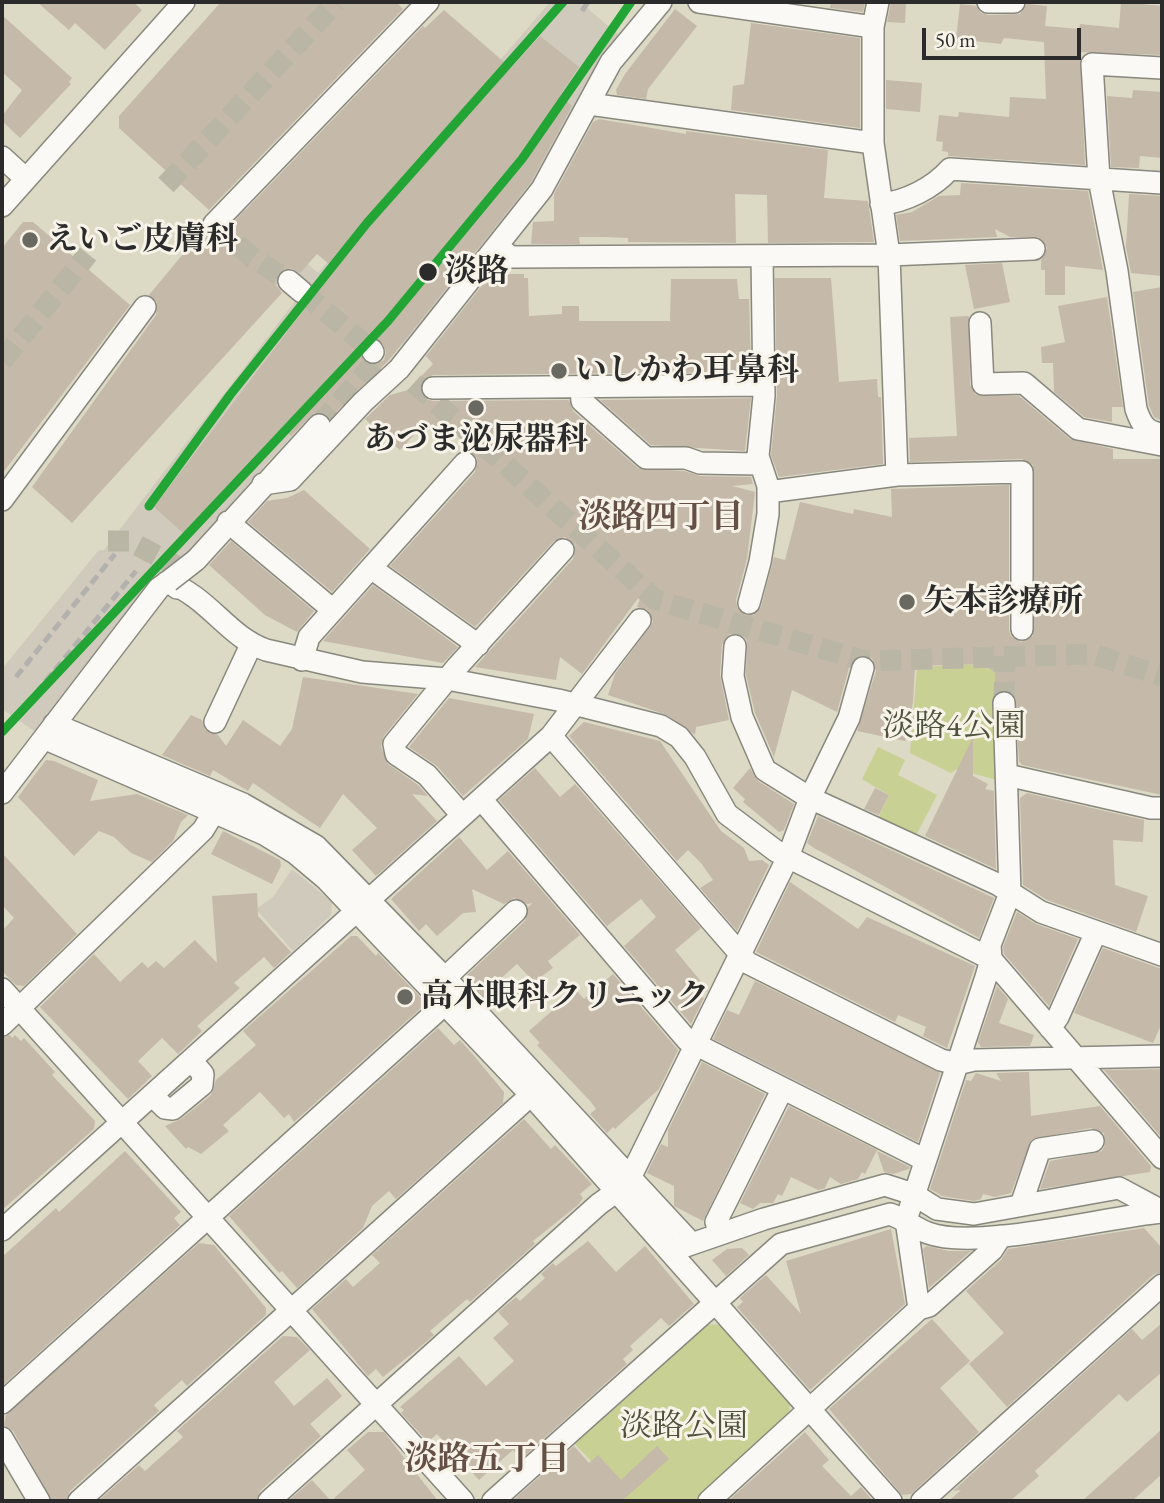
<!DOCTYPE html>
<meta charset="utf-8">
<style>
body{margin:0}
#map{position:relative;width:1164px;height:1503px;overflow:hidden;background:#dcd9c5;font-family:"EB Garamond",serif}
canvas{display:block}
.frame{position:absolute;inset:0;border:4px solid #2b2b2b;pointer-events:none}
.scale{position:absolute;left:922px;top:28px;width:159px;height:32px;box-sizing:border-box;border:4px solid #2b2b2b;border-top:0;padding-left:9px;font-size:21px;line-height:24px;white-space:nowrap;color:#2b2b2b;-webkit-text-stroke:5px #f7f3e8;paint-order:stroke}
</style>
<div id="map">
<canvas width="1164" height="1503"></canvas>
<div class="frame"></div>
<div class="scale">50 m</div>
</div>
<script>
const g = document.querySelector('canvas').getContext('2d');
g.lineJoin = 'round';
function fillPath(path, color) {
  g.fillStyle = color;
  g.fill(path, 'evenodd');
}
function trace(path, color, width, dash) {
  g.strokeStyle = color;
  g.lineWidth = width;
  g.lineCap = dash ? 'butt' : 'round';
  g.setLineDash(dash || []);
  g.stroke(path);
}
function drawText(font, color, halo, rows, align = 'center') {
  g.font = font + ' "EB Garamond","Noto Serif JP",serif';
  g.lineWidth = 6;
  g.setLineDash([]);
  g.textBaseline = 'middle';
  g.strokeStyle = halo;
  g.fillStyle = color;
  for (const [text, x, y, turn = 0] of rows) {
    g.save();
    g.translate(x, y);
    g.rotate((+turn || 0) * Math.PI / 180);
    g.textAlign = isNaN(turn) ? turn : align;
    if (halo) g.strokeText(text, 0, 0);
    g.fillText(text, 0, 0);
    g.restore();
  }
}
fillPath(new Path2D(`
 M550 2H580L621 37 538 184 404 346 396 340 381 342 367 354 267 463 37 733 2 709V669L98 551 104 550 306 287 221 226 240 205 318 273Z
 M292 869 332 902 331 915 293 951 256 909 273 897Z`), '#cfcabb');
fillPath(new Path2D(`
 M983 664 995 673 997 780 957 769 951 773 910 753 917 667Z
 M878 747 905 760 898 775 937 795 912 843 875 825 889 795 862 779Z
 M707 1324 720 1325 790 1403 789 1416 694 1501H628L574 1443Z`), '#c9d094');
fillPath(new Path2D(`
 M37 2H133L142 10 105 50 75 23 69 30Z
 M221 2H396L403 9 209 210 119 128V116Z
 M831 2H865L863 12 830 8Z
 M891 2H906L905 23 887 22Z
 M1121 2 1162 6V55L1080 52 1085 165 948 156V152L942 151 943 142 936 141 939 115 958 117 959 112 1009 117 1010 97 1046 99 1044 42 1004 38 1001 44 956 39 960 4 976 6 981 13 988 15 1020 14 1027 4 1047 6 1045 26 1079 29 1080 24 1119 28Z
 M675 9 697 26 648 89 646 99 617 95 616 90 625 74Z
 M444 10 511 68 540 36 579 67 560 95 572 106 531 182 389 360 330 418 322 412 314 413 291 436 282 428 183 533 154 507 335 269 317 254 300 273 291 268 279 272 276 285 282 293 72 523 32 487 156 315 157 302 149 295 203 230 212 237 223 233 423 26 425 28ZM373 337 383 344 386 352 384 360 373 365 365 363 359 350 366 339Z
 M2 15 72 78 69 82 71 84 20 138 2 121V116L22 90 2 72Z
 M751 23 860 38V128L731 110 733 86 744 84Z
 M886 80 922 83 920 112 886 109Z
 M1133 90 1162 92V158L1140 156 1139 168 1111 167 1107 96 1132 98Z
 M599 119 686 134V131L828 150 824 198 868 201 874 242 768 243 767 195 735 194 736 243 628 242V238L605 237H579L580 244H531L533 222 554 221V194L593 122Z
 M961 183 1088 191 1103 270 1065 266V295H1045V270H1041V260L1047 248 1039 237H1010L995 229 997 237 900 241 896 215 912 212 939 196 960 195Z
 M1129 194 1162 196V276L1131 273 1126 247Z
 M23 222H33L130 305 2 474V248Z
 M1002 263 1010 302 974 309 965 265Z
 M491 274H524V278H528L529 316 562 314V306H579V321H670L671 279H737L739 299H749L751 372 433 375 422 381 420 389 426 399 433 401 569 400 573 411 638 468 684 471 700 476 751 477 753 484 732 486 755 492 747 559 736 600 737 607 745 615H753L761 607 774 557 785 560 800 502 853 514 854 509 892 517 891 489 1009 485V630L1011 636 1021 642 1033 636V465L1022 459 910 462 909 438 957 436 950 317 969 316 970 385 976 395 1019 396 1070 439 1113 449V459H1162V795L1022 765 1019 761 1015 697 1004 690 995 693V673L983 664 915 666 913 702 905 741 857 731 876 671 872 658 859 656 850 664 837 712 792 690 774 757 755 713 746 675 747 641 742 635 730 634 722 644 720 675 729 720 696 727 695 735 667 715 608 695 615 674 653 622 648 610 637 607 642 593 582 674 560 657 556 680 475 667 573 559 575 545 565 537 554 541 475 627 390 566 475 472 477 458 467 450 471 445 445 421 436 431 426 422 400 450 365 419 390 395 408 390 433 364 426 356Z
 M775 278H831L839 382 877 379 878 397H881L883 464 779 477 771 455 777 396Z
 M1162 287V421L1154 417 1149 406 1133 292Z
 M1107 297 1123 407H1112V422L1084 417 1054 392 1053 363H1042L1041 347 1065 342 1058 306Z
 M751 398 745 451 651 445 600 400Z
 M304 490 370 549 332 592 248 522 267 501 287 498Z
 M231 541 314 611 297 632 265 615 209 565Z
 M373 585 458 647 443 663 323 641Z
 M303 677 418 694 384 736 381 747 388 764 418 785 428 796 412 794 437 821 376 876 352 850 377 828 343 794 320 828 253 783 248 791 213 770 210 776 162 755 191 715 202 720 205 730 218 735 226 746 243 720 280 746 292 729Z
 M449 698 534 714 528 739 463 796 437 766 409 747Z
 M584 722 660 741 721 831 744 848 749 861 762 860 769 865 737 931 700 888 713 880 701 863 688 850 677 861 569 736Z
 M973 737V776L988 784 985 789 994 791 996 869 925 836Z
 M46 760 54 761 98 780 90 801 137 794 188 815 181 822 173 841 152 862 131 853 114 837 99 831 74 856 18 797Z
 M535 768 560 797 575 784 701 928 675 950 708 990 700 997 704 998 691 1024 624 946 656 917 641 899 607 926 499 800Z
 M750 768 758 781 794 804 784 830 779 832 743 802 745 799 733 788Z
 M875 788 889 795 879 815 864 809Z
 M1027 793 1144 820 1143 842 1113 840 1115 885 1148 896 1136 932 1047 900 1023 885 1020 798Z
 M818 816 994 898 979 938 814 848 807 843Z
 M223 831 280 860 281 866 272 884 211 854Z
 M459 837 487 870 508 851 580 935 548 961 553 968 534 982 517 964 498 981 500 988 485 1002 465 977 525 921 528 907 533 903 527 904 514 898 504 904 472 889 476 912 463 913 437 936 426 924 419 931 391 899Z
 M2 853 77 934 24 986 16 985 2 971V931L14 918 2 905Z
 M790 882 858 929 867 917 975 966 947 1048 923 1036 926 1027 898 1015 895 1022 756 952Z
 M257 893 258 916 291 952 274 968 264 957 234 983 240 988 197 1026 202 1031 178 1054 162 1038 138 1061 152 1076 128 1099 40 1007 94 954 120 982 142 962 148 968 156 961 164 968 195 940 217 963 212 896Z
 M1017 912 1036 924 1078 939 1049 1006 1004 954 1003 947Z
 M351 936H357L376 956 378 953 422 999 421 1008 294 1122 289 1114 284 1118 260 1092 223 1125 229 1131 201 1154 188 1147 186 1149 165 1126 181 1119 211 1095 216 1080 256 1045 243 1031Z
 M1103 948 1162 969V1023L1153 1043 1074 1013Z
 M613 974 678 1050 659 1089 615 1129 613 1127 607 1133 590 1114 596 1109 591 1102 537 1045 540 1043 529 1031 576 990 584 999Z
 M755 981 940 1073 918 1142 713 1039 727 1010 739 1015Z
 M997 986 1008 999 999 1023 1034 1035 1030 1046 981 1047 978 1042Z
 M438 1028 454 1045 460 1040 475 1057 504 1092 503 1103 396 1199 389 1191 372 1206 363 1228 297 1288 282 1271 279 1273 229 1216Z
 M10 1035 12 1038 15 1035 21 1041 24 1038 55 1072 52 1075 95 1121 94 1129 2 1210V1038Z
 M702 1062 765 1094 703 1221 674 1206V1186L647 1173 661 1144 668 1147V1130Z
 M1162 1069V1138L1104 1070Z
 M1029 1072 1031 1116 1100 1106 1151 1166 1150 1172 1040 1189 1050 1161 1102 1151 1105 1145 1104 1133 1091 1128 1032 1139 1011 1193 995 1197 983 1194 981 1199 974 1201 942 1196 930 1189 966 1080 971 1081 976 1073 1001 1081 996 1073Z
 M789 1106 877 1150 865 1174 862 1172 858 1179 841 1184 830 1177 825 1188 818 1190 791 1177 782 1196 778 1194 773 1203H760L753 1209 740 1203Z
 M524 1119 551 1149 555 1145 592 1184 580 1194 583 1198 578 1205 533 1241 535 1244 470 1302 467 1299 430 1331 434 1335 414 1352 383 1377 376 1369 368 1376 312 1309 346 1279 353 1287 380 1263 372 1255Z
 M125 1151 181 1212 174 1218 180 1225 2 1386V1257L56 1208 59 1212Z
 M877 1151 910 1167 909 1169 893 1174 884 1172Z
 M1144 1228 1162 1248V1272L1153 1275 1007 1407 969 1364 1004 1333 966 1291 1001 1260 1008 1249Z
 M891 1229 905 1304 810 1390 737 1307 743 1302 740 1298 766 1275 801 1314 786 1261Z
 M588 1241 616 1272 645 1246 694 1304 669 1326 661 1318 630 1346 633 1350 623 1359 627 1364 521 1459 513 1450 479 1480 437 1434 428 1442 401 1413 404 1410 400 1407 459 1356 486 1386 514 1361 493 1338 509 1324 498 1312 516 1297 520 1301 545 1278 541 1274 553 1263 556 1266Z
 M199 1243 214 1245 266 1308V1315L187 1386 182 1380 154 1405 159 1411 70 1491 66 1501H52L13 1431 4 1425 6 1415Z
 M926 1246 949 1251H971L929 1288 923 1249Z
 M742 1248 749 1255 726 1276 712 1260 727 1249Z
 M932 1319 970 1361 940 1388 979 1432 911 1494 902 1495 829 1409Z
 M1162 1323V1372L1127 1402 1119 1394 1035 1471 1039 1476 1010 1501H949L961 1490 953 1491 1132 1329 1142 1340Z
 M283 1336 297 1337 310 1350 274 1382 294 1406 327 1378 342 1396 310 1424 321 1436 260 1491 256 1501H98L139 1465 145 1471 183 1437 177 1431Z
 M1162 1429V1474L1132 1501H1082Z
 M368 1432H384L438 1501H288L312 1480 331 1501 365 1470 347 1450Z
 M805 1432 829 1460 822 1466 851 1496 861 1487 873 1501H728Z
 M574 1446 589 1463 598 1455 621 1480 657 1446 669 1459 622 1501H512Z`), '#c5b9aa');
trace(new Path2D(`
 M166 185 336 2
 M214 224 253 258 289 281
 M302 292 372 350
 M2 361 88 254
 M414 383 656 600 865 661 1093 654 1162 676
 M319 425 380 357 373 352
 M108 541H129L192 574
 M1004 703 1005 656`), '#b9b6a6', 21, [21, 10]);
const minor = new Path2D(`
 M988 2H1014
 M873 27 878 2
 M1162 68 1092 64 1099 179 1117 271 1136 409C1141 424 1146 432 1162 434
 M589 104 873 143
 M2 157 26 179
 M881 204C905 202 933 188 950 169L1162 183
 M2 206 184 2
 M214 224 428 2
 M497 246 511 257 889 255 873 143V27L699 2
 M289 281 302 292
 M980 323 983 384 1024 383 1078 429 1162 445
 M372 350 373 352
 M581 386 582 401 646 458H686L700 463 760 464
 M433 388 763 385
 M897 475 889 255 1034 249
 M263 484 290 480 363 402 399 369 542 189 611 62 661 2
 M768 492 897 475 1022 472V629
 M2 500 145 307
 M228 522 333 610
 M196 560 319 425
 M371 568 478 645
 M167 582C208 596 228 637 266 650L362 672 447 679 558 700 661 726 679 737 695 757 727 814 776 851 991 959 1162 1158
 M749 603 760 562 768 514V486L758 456 764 396 762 256
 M735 646 733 676 742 717 765 770 810 798 997 884 1041 912 1162 955
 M302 660 309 637 465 463
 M215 722 251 645 242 637
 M54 724 243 804 316 846 445 978 691 1243
 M551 736 748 963 941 1060 957 1064 974 1060 1162 1056
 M46 739 264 834 295 853 326 879 531 1095 891 1501
 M1007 775 1151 808H1162
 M2 793 159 588 169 581 177 588
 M481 799 687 1040 925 1160
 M462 815 427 775 396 754 394 744 457 667 563 550
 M445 978 516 911
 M2 989 463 1501
 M2 1025 203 830 214 812
 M1050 1028 1058 1017 1096 932
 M152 1095 165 1108 173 1109 202 1085 203 1074 191 1060
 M1021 1205 1040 1149 1093 1141
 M2 1230 551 736 640 620
 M720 1232 716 1222 782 1090
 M680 1248 764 1219 885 1185 913 1194 937 1209 974 1214 1119 1188 1162 1211
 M919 1309 906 1220 986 977 991 959 990 945 1010 893 1004 703
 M2 1403 445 1004
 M2 1438 39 1501
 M79 1501 531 1095
 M269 1501 599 1204 627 1184 788 857 810 798 849 718 863 668
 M493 1501 781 1244 890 1214C904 1219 915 1228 928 1233 977 1251 1105 1217 1162 1212
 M709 1501 919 1309 929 1306 992 1250 1001 1236
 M922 1501 1162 1285`);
trace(minor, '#89887e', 24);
trace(minor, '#faf9f6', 21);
trace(new Path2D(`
 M582 11 588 2
 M16 677 115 554
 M36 693 136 571`), '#b2b1ae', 5, [10, 5]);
const minorBridge = new Path2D(`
 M169 581 196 560`);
trace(minorBridge, '#89887e', 24, []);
trace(minorBridge, '#faf9f6', 21);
trace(new Path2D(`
 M149 506 230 395 367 223 563 2
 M2 732 388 321 522 159 631 2`), '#22a535', 9);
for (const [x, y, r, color] of [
 [30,240,9,"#696861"],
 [428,272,10,"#2b2b2b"],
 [559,371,9,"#696861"],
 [476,408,9,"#696861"],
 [907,602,9,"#696861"],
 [405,997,9,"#696861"]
]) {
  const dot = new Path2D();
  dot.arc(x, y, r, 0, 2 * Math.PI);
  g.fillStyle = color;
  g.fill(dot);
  trace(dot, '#f7f3e8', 2.5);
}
drawText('bold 32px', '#2b2b2b', '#f7f3e8', [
 ["えいご皮膚科",46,240],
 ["いしかわ耳鼻科",575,371],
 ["あづま泌尿器科",476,440,"center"],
 ["矢本診療所",923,602],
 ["高木眼科クリニック",421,997]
], 'left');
drawText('bold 32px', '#2b2b2b', '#f7f3e8', [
 ["淡路",445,272]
], 'left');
drawText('32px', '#4e523b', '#f7f3e8', [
 ["淡路4公園",954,727],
 ["淡路公園",684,1427]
]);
drawText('bold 33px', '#655045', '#f7f3e8', [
 ["淡路四丁目",661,518],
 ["淡路五丁目",487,1460]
]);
</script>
